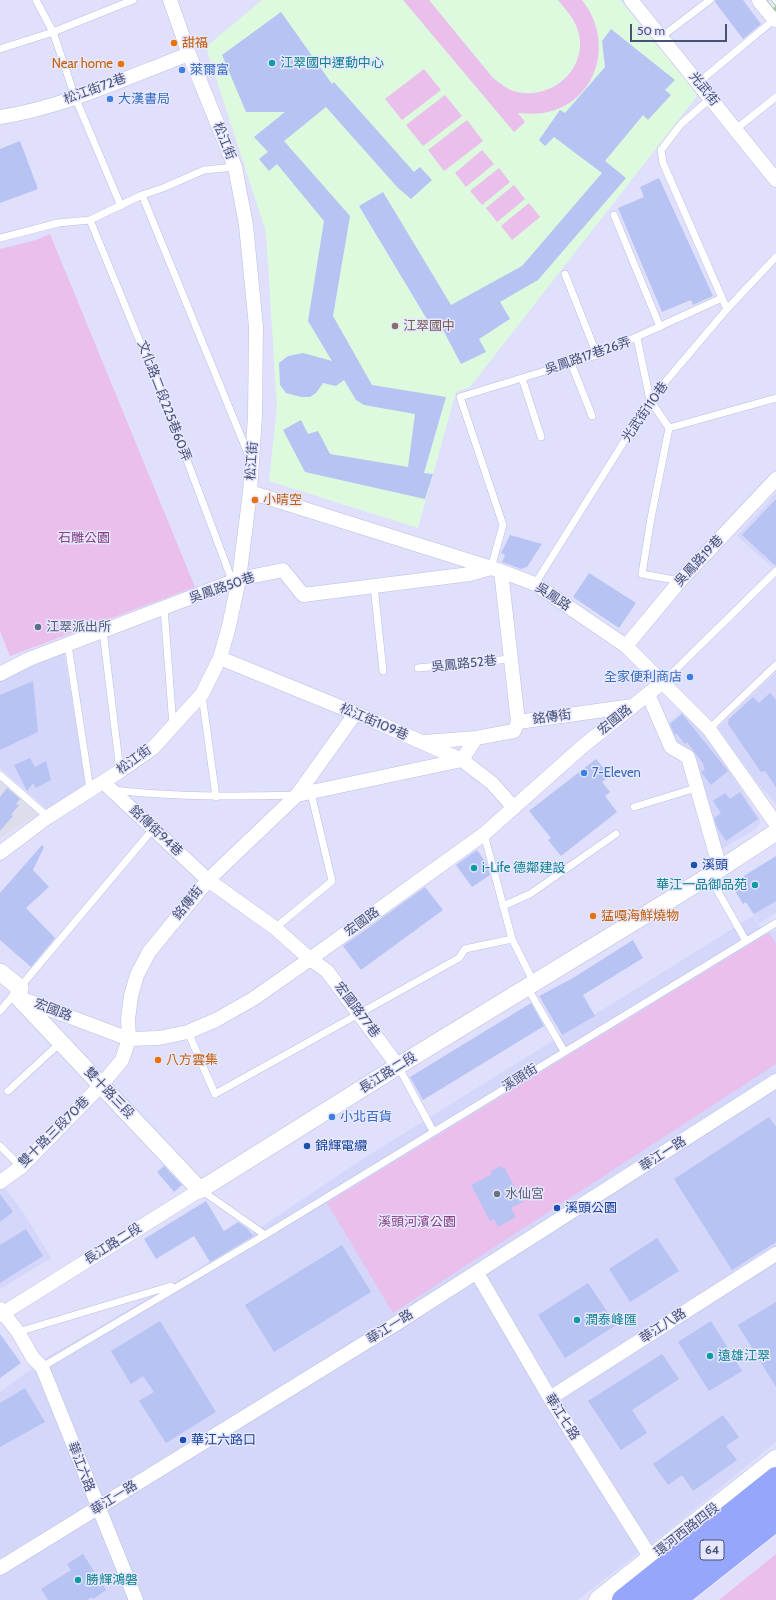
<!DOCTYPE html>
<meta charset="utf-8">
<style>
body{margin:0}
#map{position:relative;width:776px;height:1600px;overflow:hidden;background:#e0e0fd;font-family:Cabin,sans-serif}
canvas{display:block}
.scale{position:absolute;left:630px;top:24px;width:97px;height:18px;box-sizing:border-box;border:2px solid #475275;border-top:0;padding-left:5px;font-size:12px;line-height:14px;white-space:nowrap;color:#475275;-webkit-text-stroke:3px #e7e7ff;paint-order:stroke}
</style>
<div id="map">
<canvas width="776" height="1600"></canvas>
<div class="scale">50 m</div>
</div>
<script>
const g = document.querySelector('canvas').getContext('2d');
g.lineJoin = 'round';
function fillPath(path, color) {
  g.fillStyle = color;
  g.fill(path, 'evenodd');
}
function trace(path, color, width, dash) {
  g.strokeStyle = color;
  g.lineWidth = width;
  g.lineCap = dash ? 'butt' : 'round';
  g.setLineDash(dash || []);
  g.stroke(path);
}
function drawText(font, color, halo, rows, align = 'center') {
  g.font = font + ' Cabin,"Noto Sans TC",sans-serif';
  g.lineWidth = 3;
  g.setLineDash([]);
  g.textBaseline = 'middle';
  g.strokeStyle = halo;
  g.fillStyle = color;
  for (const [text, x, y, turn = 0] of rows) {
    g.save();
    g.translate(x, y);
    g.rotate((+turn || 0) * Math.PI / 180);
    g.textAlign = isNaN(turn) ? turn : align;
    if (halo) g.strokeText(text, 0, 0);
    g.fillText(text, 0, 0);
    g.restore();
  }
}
fillPath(new Path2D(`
 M776 493V564L772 567 737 536Z
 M64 652 86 787 49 811 0 768V681Z
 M776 672V804L755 780 718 728Z
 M683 711 695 723 727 767 760 819V823L756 829 719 850 702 794 673 744 665 726Z
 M776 856V913L759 924 734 883Z
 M753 916 765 935 776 930V1442L664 1534 577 1600H0V1392L46 1358 203 1266 358 1162Z
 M3 1185 25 1215 51 1258 0 1289V1187Z`), '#d4d6fa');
fillPath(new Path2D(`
 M0 780 39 814 0 837Z`), '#dcdeeb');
fillPath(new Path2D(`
 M262 0H620L688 83 697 96 470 387 456 392 418 528 269 481 277 408 266 232 206 47Z`), '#ddf9de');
fillPath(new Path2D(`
 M403 0H429L493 78C500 83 507 90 517 92 551 100 587 70 579 34 576 20 566 10 558 0H582C615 41 598 104 543 113 535 114 527 114 518 113L525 122 514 132Z
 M424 69 441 90 402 120 385 99Z
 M445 95 462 116 423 146 406 125Z
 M467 120 483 141 444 171 428 150Z
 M482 150 494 164 466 187 455 173Z
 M499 168 510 182 482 205 470 191Z
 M514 185 525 199 497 222 486 208Z
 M529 203 540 217 512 240 501 226Z
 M50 234 195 587 10 656 0 631V249L36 240Z
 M769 933 776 944V1064L393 1313 327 1203Z
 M776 1554V1600H719Z`), '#eabfeb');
fillPath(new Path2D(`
 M715 0H743L761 24 743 39 715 2Z
 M281 12 332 84 334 82 414 172 420 167 432 180 411 199 398 188 326 107 284 141 350 216 333 316 372 385 446 397 424 473 433 474 425 499 305 472 283 430 301 420 308 434 318 431 330 454 408 467 415 414 364 405 356 400 344 380 336 386 323 383 316 393 310 397H301L286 393 280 385 279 363 288 356 303 353 332 361 308 321 324 221 277 164 269 171 259 159 268 152 254 137 285 112H246L222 55Z
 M611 29 675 80 665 90 671 95 648 120 643 115 605 161 626 178 538 280 500 302 510 319 479 339 486 352 461 364 441 326 434 331 359 206 383 192 451 305 522 266 602 173 554 137 545 146 539 140 560 110 565 113 605 67 602 41Z
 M20 141 38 189 0 203V149Z
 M659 178 713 296 693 305 691 300 662 312 618 208 644 197 640 187Z
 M776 499V566L742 535Z
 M510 535 542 544 527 567 521 569 502 562 505 555 501 553Z
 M589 573 636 603 619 628 573 597Z
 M33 681 38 732 0 750V695Z
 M770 693 776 700V787L765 771 761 772 728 724 729 719 753 697 759 703Z
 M682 714 728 771 711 785 701 772 705 769 703 766 704 765 687 742 685 744 677 734 675 735 670 724Z
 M30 758 35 767 46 761 51 780 36 788 33 783 27 791 14 765Z
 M596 759 610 776 602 782 610 792 605 796 617 812 561 856 548 840 551 838 529 811Z
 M7 788 20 799 16 804 19 805 11 815 13 816 0 831V797Z
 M740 792 758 819 726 841 718 829 714 818 721 813 713 801 725 793 730 799Z
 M42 845 44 847 33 870 49 887 26 908 55 938 31 967 0 940V893Z
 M477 850 487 864 490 875 472 887 456 865Z
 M776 856V901L754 914 746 902 743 904 732 886 736 884 734 882Z
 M425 887 443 910 361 970 343 946Z
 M633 940 643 958 583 995 595 1016 562 1035 539 996 573 978Z
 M531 1003 544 1026 423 1100 410 1077Z
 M769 1117 776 1127V1242L732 1270 674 1179Z
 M164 1166 182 1185 174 1192 157 1172Z
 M501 1166 502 1168 504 1167 523 1202 511 1208 516 1217 498 1227 494 1219 490 1221 471 1185 492 1174 491 1171Z
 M0 1194 13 1212 0 1222Z
 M206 1201 224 1231 238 1222 248 1229 253 1236 210 1262 194 1236 156 1259 144 1239Z
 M26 1229 43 1256 0 1283V1245Z
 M657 1238 679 1271 630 1302 609 1269Z
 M342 1245 371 1292 274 1352 245 1305Z
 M588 1283 616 1325 565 1358 538 1315Z
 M776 1302V1387L738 1325Z
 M160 1321 216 1412 166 1443 139 1401 154 1392 143 1376 131 1384 111 1351Z
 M711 1321 742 1371 709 1391 678 1342Z
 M0 1334 21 1363 0 1378Z
 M662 1354 679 1379 632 1410 647 1433 621 1450 588 1401Z
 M25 1388 45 1422 0 1447V1403Z
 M723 1415 739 1437 726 1446 737 1460 693 1491 682 1475 668 1485 653 1464Z
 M83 1554 106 1590 93 1599 92 1597 87 1600H48L41 1589 71 1570 67 1564Z`), '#b7c3f3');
const service = new Path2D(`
 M36 0 53 32 75 97 121 206
 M661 37 710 0
 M0 49 53 32 133 0
 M699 82 776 18
 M711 98 681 124 661 150 663 163 722 298
 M736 129 776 97
 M142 195 249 456
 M614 215 660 327
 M90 220 170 415 233 583
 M0 238 58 223 90 220 142 195 163 188 204 170 235 167
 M565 274 597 355
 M637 338 650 400 669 428
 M571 363 592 416
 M522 378 541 437
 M669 428 651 518 642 574 680 581
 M669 428 776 398
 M491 568 503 525 460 397 597 355 722 298 727 309
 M535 584 650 400 727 309 776 257
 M374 586 383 671
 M164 608 173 726
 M103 631 120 771
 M68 645 90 789
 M418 668 510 659
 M663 682 776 571
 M202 695 216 797
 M709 729 776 665
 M0 775 48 817
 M114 790C174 797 234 797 295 795
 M634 807 696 788
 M484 834 512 939 534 983
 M709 876 746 941
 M503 906 530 894 616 834
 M275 928 332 881 311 793
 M527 987 564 1051
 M0 1011 153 829
 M188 1032 215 1094 459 958 465 949 512 939
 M398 1066 433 1131
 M8 1091 60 1043
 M0 1146 21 1167
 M201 1190 265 1235
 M18 1332 171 1286
 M42 1367 265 1235 776 923`);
const minor = new Path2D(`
 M631 0 776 180
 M0 117C65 107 128 77 189 54
 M250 492 501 571 535 584 626 646 709 729 776 824
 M501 571 518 722
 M626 646 680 581 776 479
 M220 658 372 720 462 760 492 783 514 808
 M0 674 29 659 239 579 283 570 303 595 470 574 491 568
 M648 694 671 747 688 757 720 868
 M424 742 476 738 514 731 518 722 633 706
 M103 782 208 880 275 928 310 959 327 971 398 1066
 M297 795 462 760 476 738
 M0 853 48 817 120 771 153 748 202 694 220 658 229 626 239 579 250 492 255 416 256 327 246 225 235 167 189 54 170 0
 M20 998 129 1039 159 1038 188 1032 216 1020 253 999 310 959 484 834 583 746 663 682
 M0 1182 21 1167 102 1084 122 1060 129 1039 128 1019 131 996 137 975 149 952 208 880 297 795 355 714
 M477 1273 550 1398 651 1558
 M0 1309 18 1332 33 1358 42 1367 136 1600
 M0 1315 200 1190
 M550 1398 776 1254
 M0 1568 397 1323 776 1081`);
const tertiary = new Path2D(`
 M0 972 20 988 18 997 200 1190 398 1066 709 876 776 832`);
const secondary = new Path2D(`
 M762 0 776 17
 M599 1600 776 1460`);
const trunk = new Path2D(`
 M623 1600 776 1478
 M648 1600 776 1499
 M675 1600 776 1520`);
trace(service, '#b9bedf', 8);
trace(minor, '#b9bedf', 15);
trace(tertiary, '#b9bedf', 18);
trace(secondary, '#bcc2e9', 21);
trace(trunk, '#fff', 23);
trace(service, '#fff', 7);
trace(minor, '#fff', 14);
trace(tertiary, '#fff', 17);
trace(secondary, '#fff', 20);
trace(trunk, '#96a6fc', 22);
const rail = new Path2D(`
 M769 0 776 9`);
trace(rail, '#a2c69f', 4.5);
trace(rail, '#e7e7ff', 3, [9]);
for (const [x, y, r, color] of [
 [174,43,4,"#e8710a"],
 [272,63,4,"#0f9aa8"],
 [121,64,4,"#e8710a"],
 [182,70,4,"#3f7fe0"],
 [110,99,4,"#3f7fe0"],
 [395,326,4,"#8d6e63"],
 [255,500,4,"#e8710a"],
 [38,627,4,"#5c6f8a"],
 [690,677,4,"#3f7fe0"],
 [584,773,4,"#3f7fe0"],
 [694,865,4,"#1a4fb4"],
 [474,868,4,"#0f9aa8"],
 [755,885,4,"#0f9aa8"],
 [593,916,4,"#e8710a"],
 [158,1060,4,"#e8710a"],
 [332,1117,4,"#3f7fe0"],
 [307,1146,4,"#1a4fb4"],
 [497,1194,4,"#6b7280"],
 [557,1208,4,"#1a4fb4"],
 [577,1320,4,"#0f9aa8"],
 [710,1356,4,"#0f9aa8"],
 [183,1440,4,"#1a4fb4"],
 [78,1580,4,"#0f9aa8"]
]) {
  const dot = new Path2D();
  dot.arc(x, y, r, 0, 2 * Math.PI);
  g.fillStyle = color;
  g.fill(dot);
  trace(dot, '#e7e7ff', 1.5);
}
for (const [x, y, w] of [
 [712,1550,24]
]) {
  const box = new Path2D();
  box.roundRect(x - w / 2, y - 10, w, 20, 3);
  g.fillStyle = '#e7e7ff';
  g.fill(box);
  trace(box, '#475275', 1);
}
drawText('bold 12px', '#475275', null, [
 ["64",712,1550]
]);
drawText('13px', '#c56008', '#e7e7ff', [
 ["甜福",182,43],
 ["Near home",113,64,"right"],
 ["小晴空",263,500],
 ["猛嘎海鮮燒物",601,916],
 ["八方雲集",166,1060]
], 'left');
drawText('13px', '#0d838f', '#e7e7ff', [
 ["江翠國中運動中心",280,63],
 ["i-Life 德鄰建設",482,868],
 ["華江一品御品苑",747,885,"right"],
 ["潤泰峰匯",585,1320],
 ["遠雄江翠",718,1356],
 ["勝輝鴻磐",86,1580]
], 'left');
drawText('13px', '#366cbe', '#e7e7ff', [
 ["萊爾富",190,70],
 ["大漢書局",118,99],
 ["全家便利商店",682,677,"right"],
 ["7-Eleven",592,773],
 ["小北百貨",340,1117]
], 'left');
drawText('13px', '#475275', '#e7e7ff', [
 ["松江街72巷",95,89,-20],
 ["光武街",704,89,51],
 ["松江街",224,141,68],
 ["吳鳳路17巷26弄",588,356,-19],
 ["文化路二段225巷60弄",164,401,69],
 ["光武街110巷",645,412,-55],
 ["松江街",252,461,-86],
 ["吳鳳路19巷",699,561,-47],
 ["吳鳳路50巷",222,588,-19],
 ["吳鳳路",553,597,33],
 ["吳鳳路52巷",464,664,-6],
 ["銘傳街",552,717,-8],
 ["宏國路",615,720,-39],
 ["松江街109巷",374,722,23],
 ["松江街",134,760,-36],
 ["銘傳街94巷",156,831,43],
 ["銘傳街",188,903,-51],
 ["宏國路",362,922,-36],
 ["宏國路",53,1010,21],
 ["宏國路77巷",357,1010,53],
 ["長江路二段",388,1073,-32],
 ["溪頭街",520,1078,-32],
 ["雙十路三段",109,1093,46],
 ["雙十路三段70巷",54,1132,-45],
 ["華江一路",663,1154,-33],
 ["長江路二段",113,1244,-32],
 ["華江八路",663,1326,-33],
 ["華江一路",390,1327,-32],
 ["華江七路",562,1417,58],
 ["華江六路",81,1467,69],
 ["華江一路",114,1498,-32],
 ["環河西路四段",687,1530,-38]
]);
drawText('13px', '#785e54', '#e7e7ff', [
 ["江翠國中",403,326]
], 'left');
drawText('13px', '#874380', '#e7e7ff', [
 ["石雕公園",84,538],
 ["溪頭河濱公園",417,1222]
]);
drawText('13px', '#4e5e75', '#e7e7ff', [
 ["江翠派出所",46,627]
], 'left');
drawText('13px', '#164399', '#e7e7ff', [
 ["溪頭",702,865],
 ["錦輝電纜",315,1146],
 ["溪頭公園",565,1208],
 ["華江六路口",191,1440]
], 'left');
drawText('13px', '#5b616d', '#e7e7ff', [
 ["水仙宮",505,1194]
], 'left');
</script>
